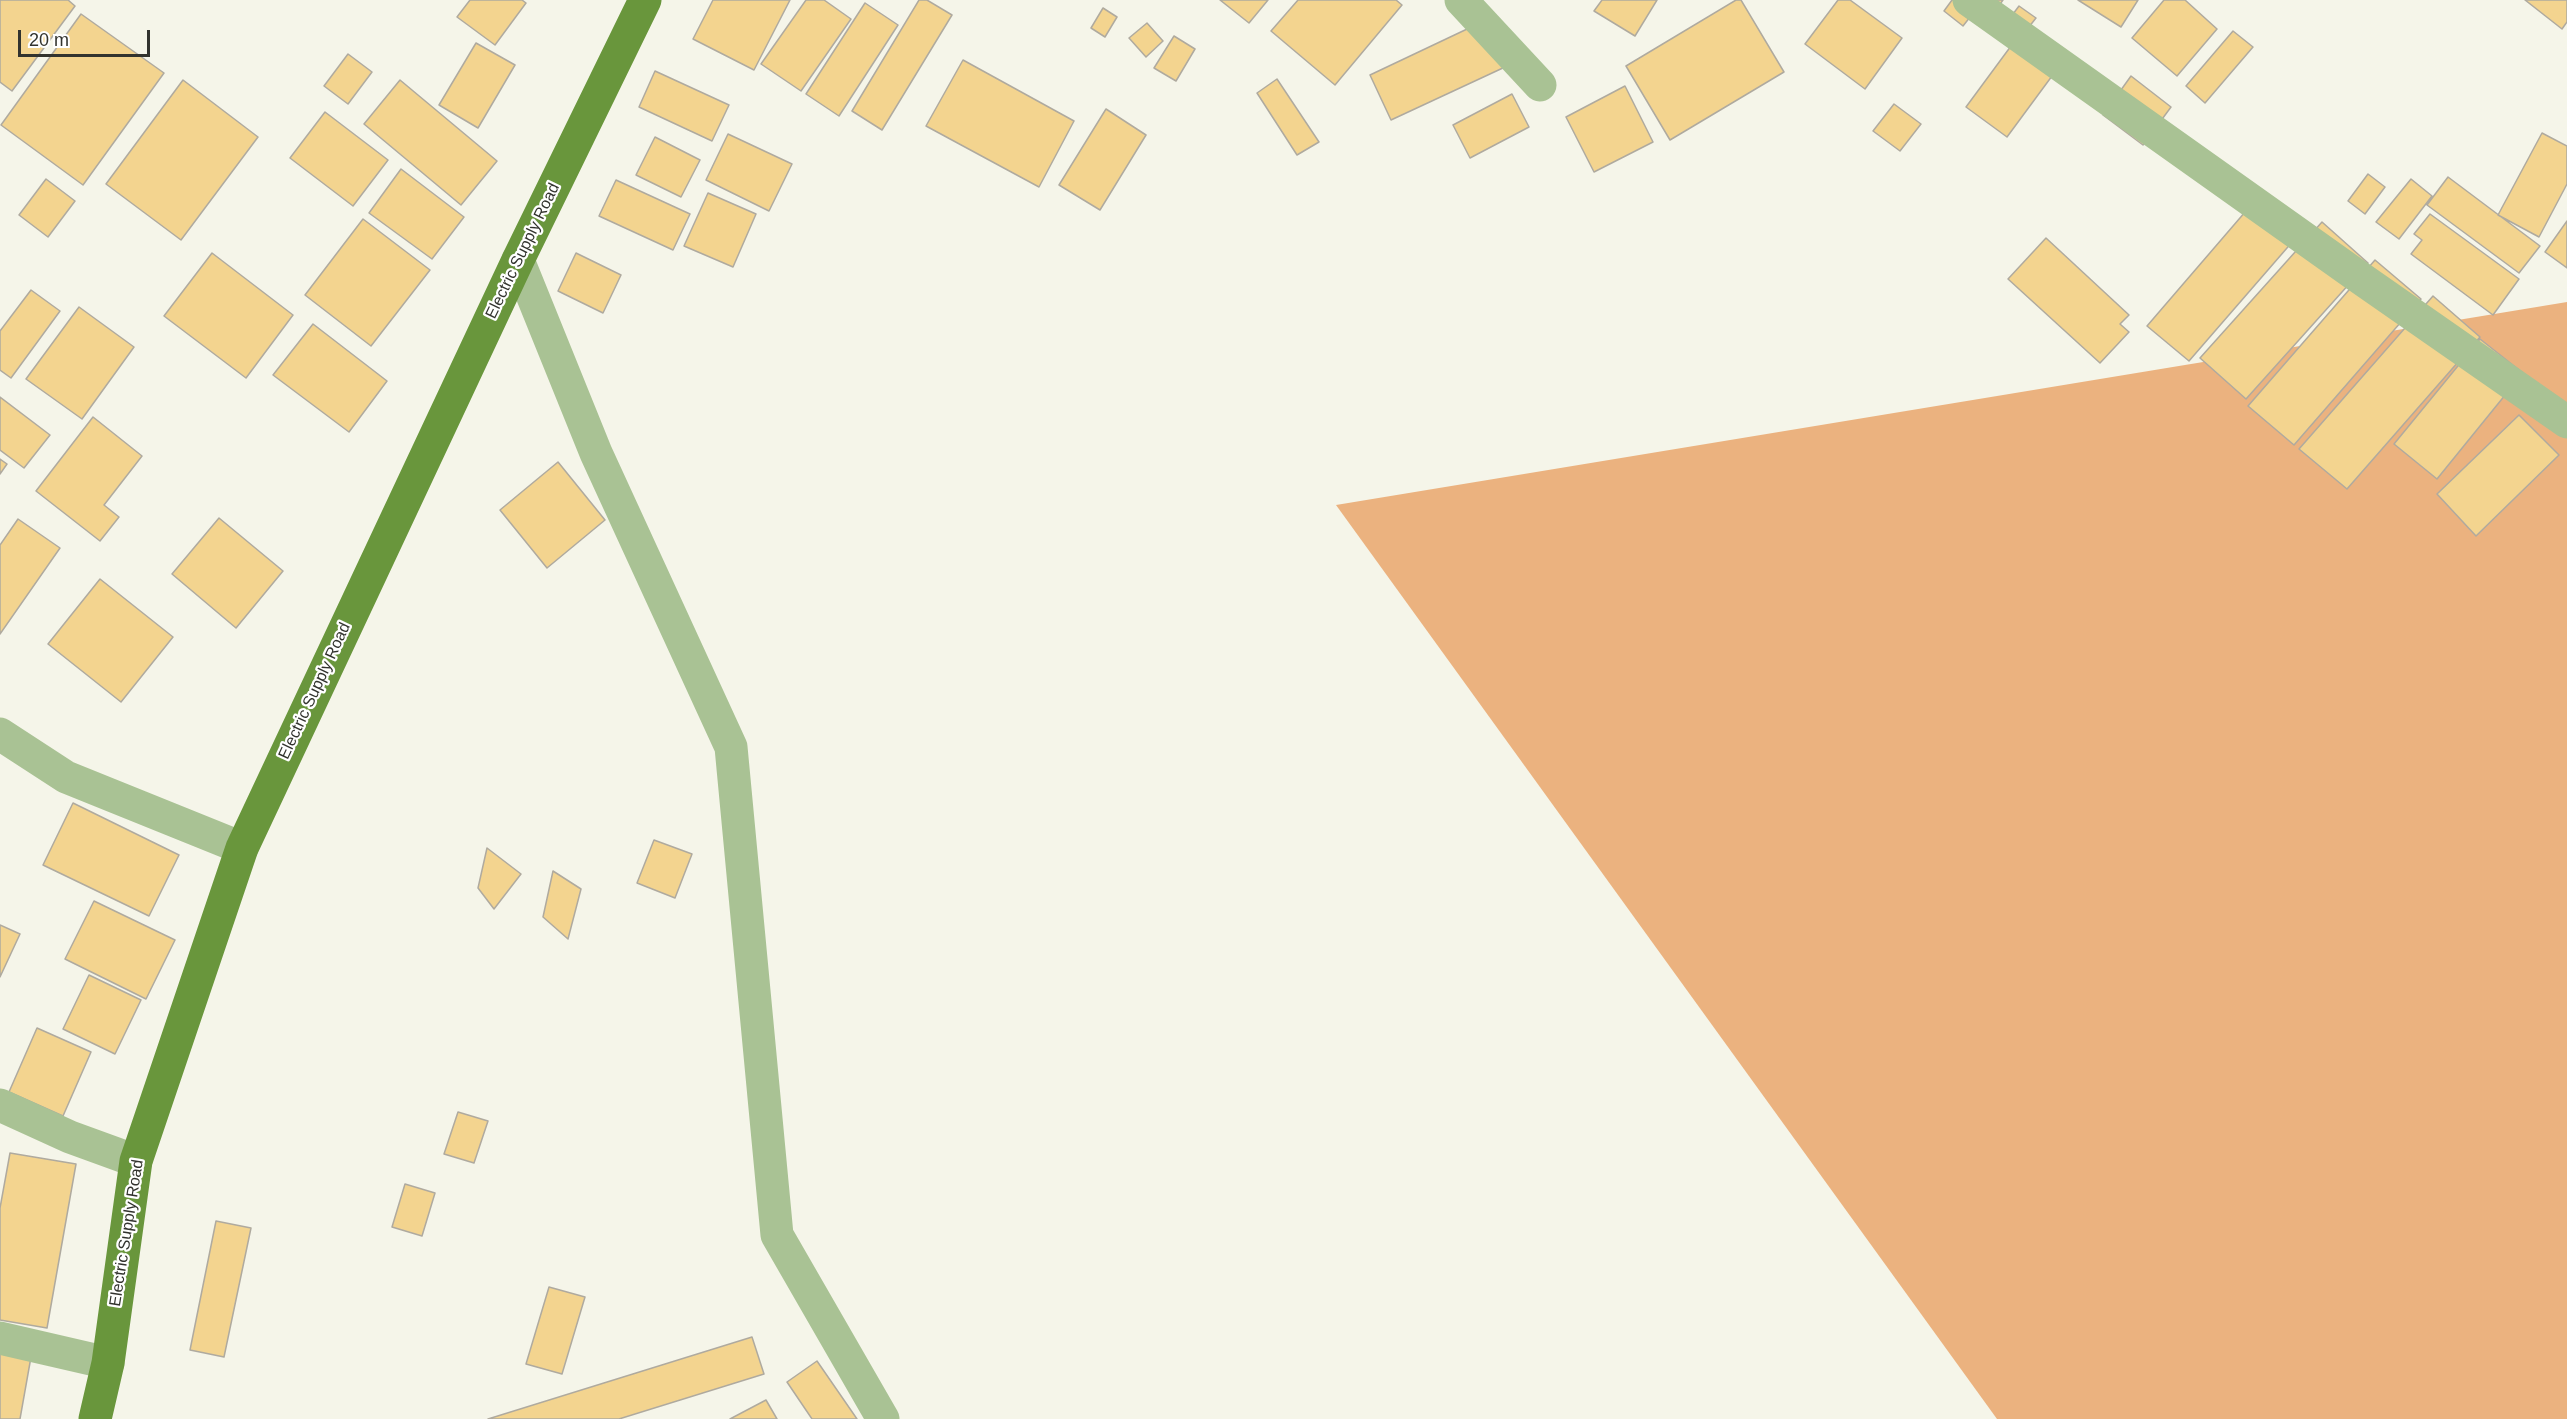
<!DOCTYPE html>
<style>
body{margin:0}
#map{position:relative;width:2567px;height:1419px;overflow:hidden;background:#f5f5e9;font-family:Arial,sans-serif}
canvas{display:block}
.scale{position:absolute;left:18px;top:30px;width:132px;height:27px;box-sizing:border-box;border:3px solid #32332e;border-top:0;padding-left:8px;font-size:18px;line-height:21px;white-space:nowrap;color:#32332e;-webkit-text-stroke:4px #fff;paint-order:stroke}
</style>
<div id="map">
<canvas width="2567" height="1419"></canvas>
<div class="scale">20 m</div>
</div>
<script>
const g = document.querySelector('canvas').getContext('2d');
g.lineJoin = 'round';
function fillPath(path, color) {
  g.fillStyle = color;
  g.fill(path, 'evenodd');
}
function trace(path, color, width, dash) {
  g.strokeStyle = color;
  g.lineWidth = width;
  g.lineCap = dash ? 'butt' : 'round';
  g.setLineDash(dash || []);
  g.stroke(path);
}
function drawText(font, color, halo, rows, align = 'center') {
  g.font = font + ' Arial,sans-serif';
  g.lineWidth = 4.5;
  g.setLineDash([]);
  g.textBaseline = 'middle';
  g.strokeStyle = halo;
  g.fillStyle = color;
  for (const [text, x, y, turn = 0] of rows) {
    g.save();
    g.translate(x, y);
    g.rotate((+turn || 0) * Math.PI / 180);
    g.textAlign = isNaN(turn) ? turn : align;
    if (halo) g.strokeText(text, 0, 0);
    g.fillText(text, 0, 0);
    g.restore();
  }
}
fillPath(new Path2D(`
 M2567 302V1419H1997L1336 505Z`), '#ebb27f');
const building = new Path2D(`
 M0 0H68L75 6 12 91 0 82Z
 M470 0H522L526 3 495 45 457 17Z
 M713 0H790L754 70 693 39Z
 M806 0H824L851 19 801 91 761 64Z
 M919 0H927L952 15 882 130 852 111Z
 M1220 0H1268L1249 23Z
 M1298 0H1396L1402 5 1335 85 1271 31Z
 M1602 0H1657L1635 36 1594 11Z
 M1736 0H1741L1784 72 1670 140 1626 66Z
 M1838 0H1850L1902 38 1865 89 1805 44Z
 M1952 0H2003L1987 22 1974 12 1963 26 1944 11Z
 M2078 0H2138L2121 27Z
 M2164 0H2185L2217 29 2177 76 2132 38Z
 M2525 0H2567V22L2562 29Z
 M865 3 898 25 839 116 806 94Z
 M2019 6 2036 18 2017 42 2001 30Z
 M1103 8 1117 17 1105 37 1091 28Z
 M81 14 164 73 83 185 1 125Z
 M1484 21 1505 67 1391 120 1370 75Z
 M1147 23 1163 41 1146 57 1129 38Z
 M2233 31 2253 47 2205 103 2186 86Z
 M1174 36 1195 49 1176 81 1154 68Z
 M476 43 515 65 478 128 439 105Z
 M2011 46 2052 76 2007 137 1966 107Z
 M348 54 372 72 348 104 324 86Z
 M963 60 1074 121 1039 187 926 126Z
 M655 71 729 105 712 141 639 107Z
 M2131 76 2171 107 2143 145 2103 115Z
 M1277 79 1319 142 1297 155 1257 93Z
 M183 80 258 137 181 240 106 184Z
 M400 80 497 161 461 205 364 124Z
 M1625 86 1653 142 1594 172 1566 117Z
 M1512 94 1529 127 1470 158 1453 125Z
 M1894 104 1921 124 1900 151 1873 131Z
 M1106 109 1146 135 1100 210 1059 185Z
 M325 112 388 160 353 206 290 158Z
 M2542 133 2567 146V184L2539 237 2498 215Z
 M728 134 792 164 769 211 706 180Z
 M655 137 700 160 681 197 636 175Z
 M401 169 464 217 432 259 369 213Z
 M2368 174 2385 187 2365 214 2348 201Z
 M2448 177 2540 246 2519 273 2427 205Z
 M46 179 75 201 48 237 19 215Z
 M2411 179 2432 196 2399 239 2376 222Z
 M616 180 690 214 673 250 599 216Z
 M708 193 756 214 733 267 684 246Z
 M2258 197 2300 233 2189 361 2147 326Z
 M2430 214 2519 279 2493 315 2411 254 2422 240 2414 234Z
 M363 219 430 270 371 346 305 295Z
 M2567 221V268L2545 252Z
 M2322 222 2368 263 2246 399 2200 358Z
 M2046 238 2129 315 2120 324 2129 332 2100 363 2008 279Z
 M212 253 293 315 246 378 164 316Z
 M576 253 621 275 603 313 558 291Z
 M2375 260 2421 299 2294 445 2248 406Z
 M31 290 60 311 11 378 0 370V331Z
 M2433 296 2480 337 2347 489 2299 449Z
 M79 307 134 347 82 419 26 379Z
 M313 324 387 381 349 432 273 375Z
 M2480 339 2523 373 2437 479 2394 444Z
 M0 397 50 435 24 468 0 450Z
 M2519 415 2559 455 2476 536 2437 494Z
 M93 417 142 456 104 505 119 517 100 541 36 491Z
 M0 459 7 464 0 474Z
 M558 462 605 520 547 568 500 510Z
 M219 518 283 571 236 628 172 574Z
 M18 519 60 548 0 634V545Z
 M100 579 173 637 121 702 48 644Z
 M73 803 179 855 149 916 43 865Z
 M654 840 692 854 675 898 637 883Z
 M487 848 521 874 494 909 478 888Z
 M553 871 581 889 568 939 543 917Z
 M94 901 175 940 146 999 65 959Z
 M0 925 20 934 0 977Z
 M89 975 141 1000 115 1054 63 1029Z
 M37 1028 91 1052 63 1116 9 1092Z
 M458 1112 488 1121 474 1163 444 1154Z
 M10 1153 76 1164 47 1328 0 1320V1208Z
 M405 1184 435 1193 422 1236 392 1227Z
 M216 1221 251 1228 224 1357 190 1350Z
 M549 1287 585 1297 562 1374 526 1364Z
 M752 1337 764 1374 619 1419H488Z
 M0 1353 31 1357 20 1419H0Z
 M817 1361 857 1419H812L787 1382Z
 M766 1400 777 1419H730Z`);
fillPath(building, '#f3d48f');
trace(building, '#afaa9f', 1.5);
trace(new Path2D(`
 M1461 0 1540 85
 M1969 0 2356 275 2567 422
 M518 260 596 453 731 747 777 1235 883 1419
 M0 734 66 777 242 848
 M0 1105 70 1137 136 1161
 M0 1338 108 1363`), '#a9c294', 33);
trace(new Path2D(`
 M95 1419 108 1363 136 1161 242 848 518 260 645 0`), '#69963c', 33);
drawText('16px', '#32332e', '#fff', [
 ["Electric Supply Road",523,251,-64],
 ["Electric Supply Road",315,691,-65],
 ["Electric Supply Road",127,1233,-81]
]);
</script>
